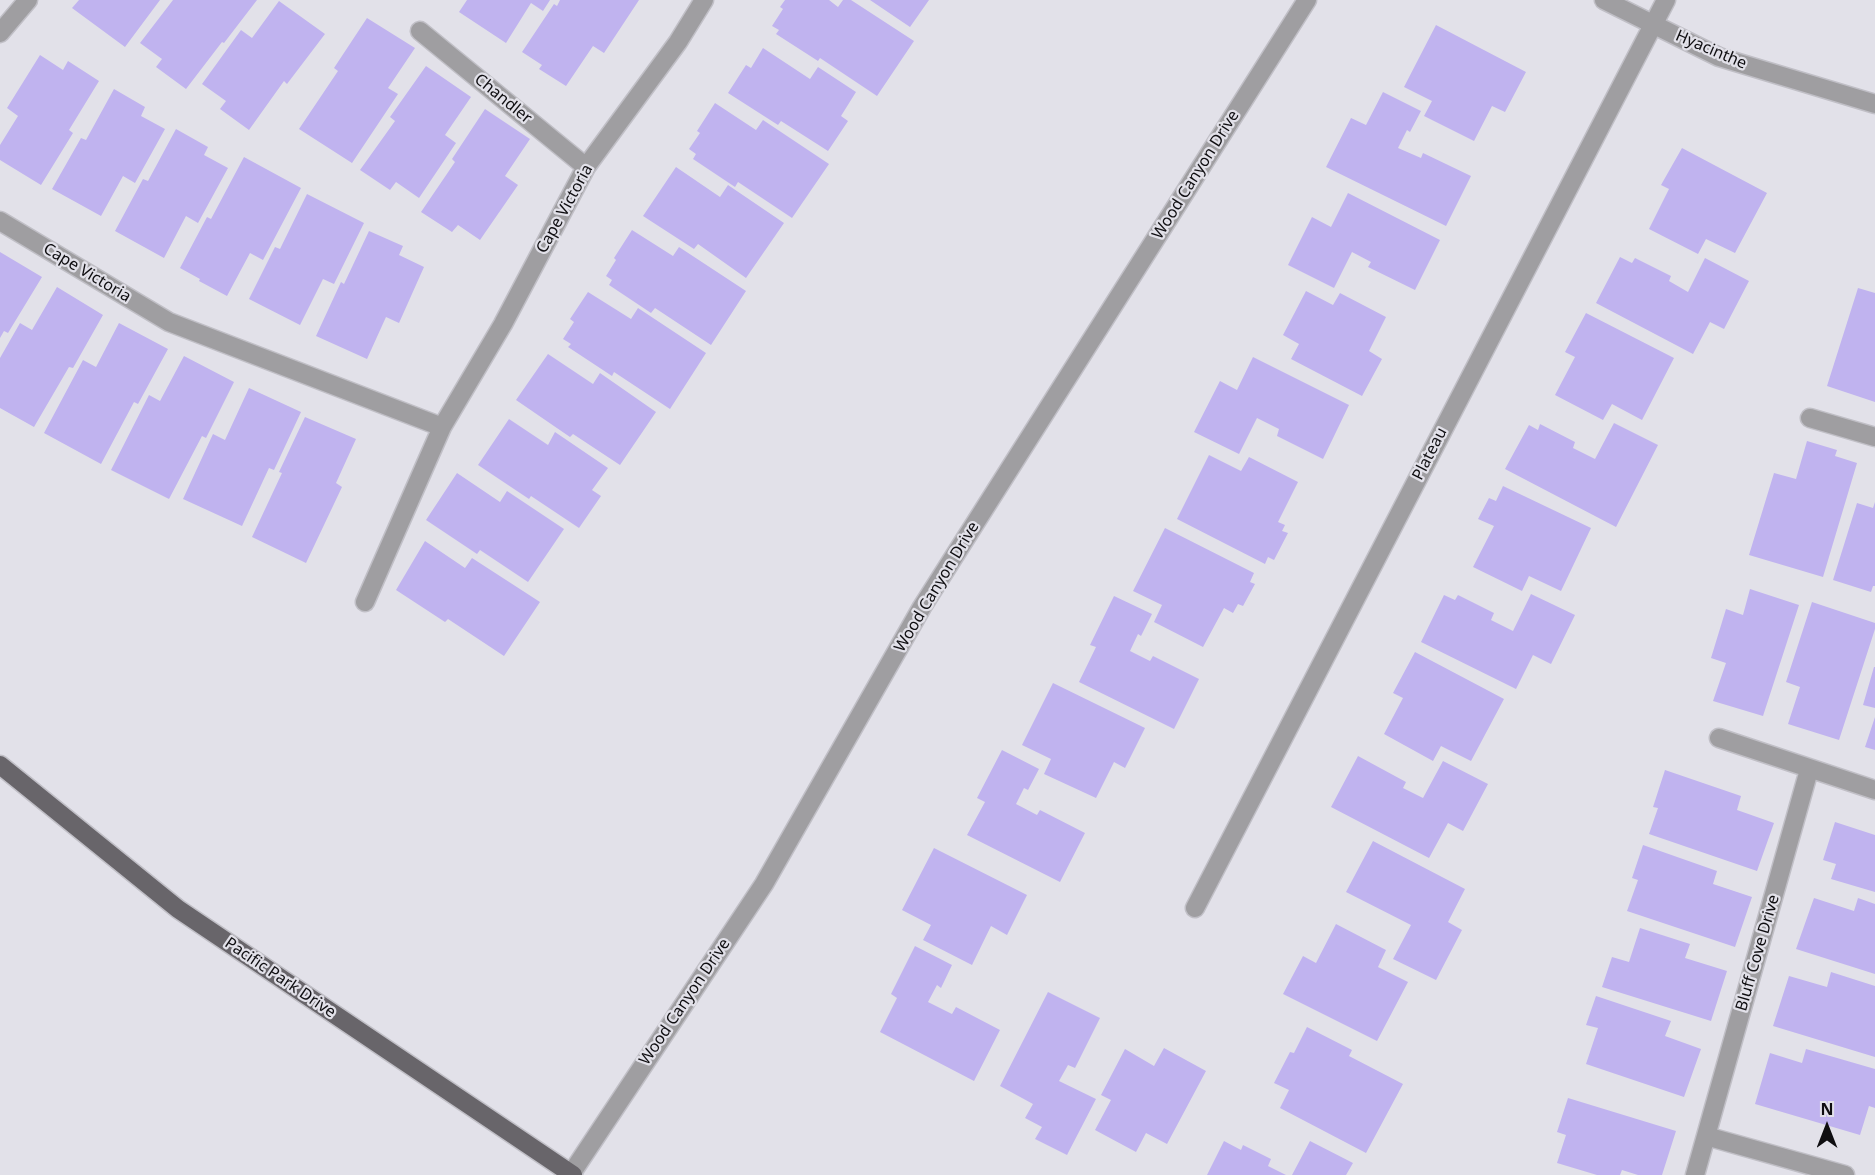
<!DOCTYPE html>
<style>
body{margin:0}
#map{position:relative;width:1875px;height:1175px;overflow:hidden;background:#e2e1e9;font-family:"Noto Sans",sans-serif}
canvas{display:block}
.north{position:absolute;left:1797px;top:1097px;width:60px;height:60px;-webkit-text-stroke:4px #e2e1e9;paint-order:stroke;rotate:0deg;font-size:16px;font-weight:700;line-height:24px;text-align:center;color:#0f0e11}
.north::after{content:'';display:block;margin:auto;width:21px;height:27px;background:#0f0e11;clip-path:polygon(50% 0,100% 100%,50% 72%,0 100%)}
</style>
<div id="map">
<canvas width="1875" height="1175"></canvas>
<div class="north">N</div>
</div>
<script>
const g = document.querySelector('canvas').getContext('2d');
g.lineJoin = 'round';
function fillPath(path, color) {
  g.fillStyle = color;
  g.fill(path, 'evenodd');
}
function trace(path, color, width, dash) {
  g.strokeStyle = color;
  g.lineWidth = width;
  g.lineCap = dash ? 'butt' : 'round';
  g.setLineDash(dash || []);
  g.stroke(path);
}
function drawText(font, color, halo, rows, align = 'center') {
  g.font = font + ' "Noto Sans",sans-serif';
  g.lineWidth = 4.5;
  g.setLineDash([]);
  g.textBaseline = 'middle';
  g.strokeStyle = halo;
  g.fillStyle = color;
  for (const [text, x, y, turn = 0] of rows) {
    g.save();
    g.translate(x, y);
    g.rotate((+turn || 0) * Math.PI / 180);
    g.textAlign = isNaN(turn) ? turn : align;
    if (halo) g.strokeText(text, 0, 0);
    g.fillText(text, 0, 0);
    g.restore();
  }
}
fillPath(new Path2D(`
 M79 0H160L125 47 72 8Z
 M173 0H257L224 43 222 42 186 89 156 67 162 59 140 43Z
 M467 0H550L543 11 531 3 506 43 459 12Z
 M560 0H639L604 53 593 46 566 86 539 69 542 65 522 52 554 4 557 6Z
 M785 0H829L838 7 843 0H851L914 41 877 96 820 58 818 61 776 34 779 30 772 26 783 9 780 7Z
 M870 0H929L910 27Z
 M279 1 325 34 287 84 284 81 249 130 220 109 226 101 202 84 241 30 252 38Z
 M367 18 415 48 388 88 398 94 352 163 299 129 338 71 334 68Z
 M1436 25 1526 72 1505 112 1492 106 1474 141 1424 116 1432 101 1404 87Z
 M763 48 810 79 818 67 856 92 841 116 848 121 828 151 781 121 778 125 728 93 746 65 751 68Z
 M40 55 63 70 68 61 99 81 69 130 73 133 41 185 0 160V145L18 116 7 108Z
 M426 66 471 97 445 135 456 143 419 198 396 182 390 190 360 170 395 121 390 117Z
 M114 89 145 107 141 116 165 129 135 183 123 176 101 216 52 189 81 138 86 140Z
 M1383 92 1421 111 1410 132 1407 130 1398 148 1421 158 1423 153 1471 176 1446 226 1326 167 1351 118 1366 125Z
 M715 103 756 130 763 120 829 164 792 218 738 182 735 187 693 159 696 154 689 149 700 133 697 131Z
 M485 109 530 139 505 176 518 185 480 240 458 225 452 232 421 212 455 162 452 159Z
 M176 129 208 147 204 155 228 168 198 223 186 216 164 258 115 231 143 179 148 181Z
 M1682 148 1767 193 1735 253 1706 239 1698 254 1649 229 1669 189 1661 185Z
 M244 157 301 188 263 260 250 253 227 296 199 281 200 279 180 268 207 217 211 219Z
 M676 167 720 197 728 185 784 223 746 278 698 244 694 249 643 216Z
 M1348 193 1440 240 1415 290 1368 267 1371 262 1352 252 1334 288 1288 265 1312 217 1331 227Z
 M307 194 364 223 334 284 323 279 300 325 249 299 275 247 280 249Z
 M632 230 673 256 679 247 746 291 711 345 655 308 651 313 609 285 612 280 606 276 616 260 614 258Z
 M369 231 403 246 399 255 424 267 399 323 386 317 367 359 316 336 341 282 344 284Z
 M0 252 42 277 8 333 4 331 0 338Z
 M1620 257 1632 263 1635 258 1671 276 1669 281 1688 292 1705 258 1749 281 1724 329 1710 322 1693 354 1596 303Z
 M57 287 103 315 73 368 69 367 34 427 0 408V358L20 323 32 330Z
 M1858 288 1875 293V402L1827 386Z
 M1306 291 1333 305 1340 293 1386 317 1369 351 1382 359 1362 396 1291 359 1299 344 1283 335Z
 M588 292 631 319 638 308 706 353 670 409 614 372 612 376 568 347 571 344 563 339 574 322 570 319Z
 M1586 313 1674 358 1642 420 1612 404 1603 420 1555 395 1575 357 1565 352Z
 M119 323 168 349 138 404 134 402 101 464 44 433 83 360 96 367Z
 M548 354 593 384 600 373 656 412 620 465 573 434 570 437 516 400Z
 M184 356 234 382 206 438 202 436 169 499 111 470 149 395 160 401Z
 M1253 357 1349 405 1323 459 1277 436 1279 429 1257 418 1239 454 1194 432 1220 381 1237 390Z
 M249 388 301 412 274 470 269 468 242 526 183 499 213 434 225 440Z
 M305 417 356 439 336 483 342 487 306 563 252 537 282 473 279 472Z
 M509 419 548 445 555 432 608 468 592 490 601 496 579 528 531 496 529 499 478 465Z
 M1614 423 1658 445 1616 527 1505 469 1529 425 1538 430 1540 424 1575 442 1573 448 1595 459Z
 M1807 441 1837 450 1835 456 1857 463 1823 577 1749 555 1774 473 1796 479Z
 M1209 455 1241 471 1249 457 1298 482 1278 522 1285 525 1282 531 1288 533 1274 560 1268 557 1265 564 1177 519Z
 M457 473 500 502 507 491 564 529 528 582 480 550 477 554 426 520Z
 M1503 486 1591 528 1561 591 1529 576 1522 591 1473 567 1494 526 1478 519 1489 498 1496 501Z
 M1875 502V586H1873L1871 592 1833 580 1857 503 1873 508Z
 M1165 528 1254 573 1250 582 1255 584 1243 606 1238 604 1233 613 1224 608 1203 647 1154 622 1162 605 1133 591Z
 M425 541 465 568 472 558 540 602 504 656 448 619 445 622 396 590Z
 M1750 589 1799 605 1763 716 1713 701 1726 663 1711 658 1726 609 1743 615Z
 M1531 594 1575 615 1551 664 1533 655 1516 689 1421 642 1444 595 1455 600 1458 595 1494 613 1491 620 1513 631Z
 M1114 596 1152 614 1141 636 1138 634 1130 651 1150 661 1153 656 1199 679 1174 729 1079 682 1096 647 1090 645Z
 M1812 602 1875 623V629L1839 740 1788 724 1800 687 1786 682Z
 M1415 652 1504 699 1471 761 1441 746 1433 761 1384 734 1403 698 1393 693Z
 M1874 667H1875V708L1863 705Z
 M1053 683 1145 728 1125 768 1114 762 1096 798 1044 774 1051 759 1022 745Z
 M1875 717V750L1865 747Z
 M1002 750 1039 769 1028 790 1024 788 1016 804 1037 815 1040 810 1085 833 1060 882 967 835 985 802 977 798Z
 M1358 756 1406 782 1403 788 1423 798 1443 761 1488 784 1463 831 1448 823 1429 858 1331 807Z
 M1665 770 1741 796 1737 810 1774 823 1757 871 1649 834 1658 808 1653 807Z
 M1835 822 1875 835V892L1831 879 1836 864 1823 860Z
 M1373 841 1465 889 1448 922 1462 930 1436 980 1393 959 1411 925 1346 892Z
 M1643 845 1717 871 1713 884 1752 897 1735 947 1627 911 1638 880 1632 878Z
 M934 848 1027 895 1007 935 991 926 972 965 923 940 931 925 902 910Z
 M1814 898 1854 911 1858 898 1875 904V974L1796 949Z
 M1336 924 1386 950 1378 967 1408 982 1377 1041 1283 994 1303 956 1316 963Z
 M1640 928 1690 944 1685 958 1727 971 1711 1021 1602 987 1612 957 1629 962Z
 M915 946 952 965 941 988 937 985 928 1002 952 1014 956 1007 1000 1030 974 1081 880 1032 897 998 891 994Z
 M1831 972 1875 986V1057L1773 1026 1789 976 1827 987Z
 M1048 992 1100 1018 1075 1068 1068 1065 1059 1081 1096 1099 1067 1155 1035 1139 1042 1127 1025 1118 1033 1104 1000 1086Z
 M1596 996 1671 1021 1665 1036 1701 1049 1684 1097 1586 1064 1598 1028 1586 1025Z
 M1307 1027 1352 1050 1349 1056 1403 1084 1366 1153 1280 1108 1289 1090 1274 1083 1290 1052 1294 1053Z
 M1164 1048 1206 1071 1167 1144 1146 1133 1136 1152 1095 1130 1111 1100 1101 1095 1125 1049 1154 1066Z
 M1806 1049 1875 1069V1108L1869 1106 1860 1135 1755 1104 1770 1053 1802 1063Z
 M1568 1098 1676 1131 1662 1175H1638L1622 1170 1620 1175H1597L1557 1163 1566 1135 1557 1132Z
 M1224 1141 1241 1150 1243 1145 1271 1159 1268 1166 1286 1175H1207Z
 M1310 1141 1353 1163 1346 1175H1292Z`), '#c0b3ef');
const minor = new Path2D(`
 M1604 0 1719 57 1875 104
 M420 31 586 167
 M0 33 28 0
 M0 221 169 322 442 427 503 324 586 167 678 42 704 0
 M1810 418 1875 437
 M365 602 442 427
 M1719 738 1875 790
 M1195 908 1666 0
 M1706 1136 1845 1175
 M571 1174 764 884 922 607 1307 0
 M1695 1175 1809 770`);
const major = new Path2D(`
 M0 765 178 909 573 1175`);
trace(minor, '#c0bfc6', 21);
trace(major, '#c0bfc6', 21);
trace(minor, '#9f9ea1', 18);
trace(major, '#68656a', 18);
drawText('16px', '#0f0e11', '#e2e1e9', [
 ["Hyacinthe",1711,50,23],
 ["Chandler",503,99,39],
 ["Wood Canyon Drive",1196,175,-58],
 ["Cape Victoria",565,209,-61],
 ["Cape Victoria",87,273,31],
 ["Plateau",1430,454,-63],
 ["Wood Canyon Drive",937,587,-59],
 ["Bluff Cove Drive",1758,953,-74],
 ["Pacific Park Drive",280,978,34],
 ["Wood Canyon Drive",685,1002,-56]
]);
</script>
